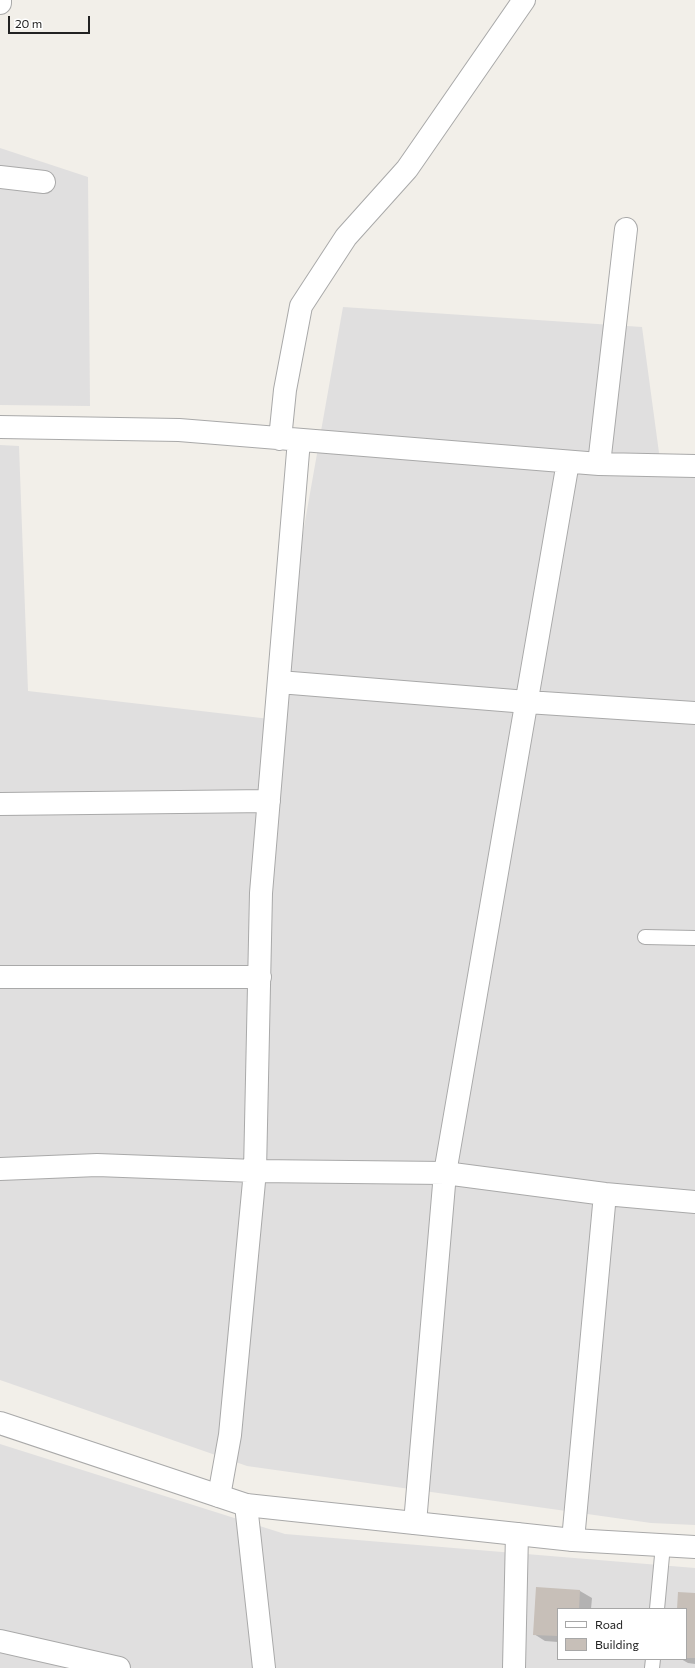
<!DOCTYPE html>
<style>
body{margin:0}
#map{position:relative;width:695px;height:1668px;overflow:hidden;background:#f2efe9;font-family:Commissioner,sans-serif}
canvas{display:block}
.legend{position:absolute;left:557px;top:1608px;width:130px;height:52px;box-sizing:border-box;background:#fff;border:1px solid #a7a7a7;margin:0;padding:5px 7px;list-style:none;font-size:12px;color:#222}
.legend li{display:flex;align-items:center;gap:8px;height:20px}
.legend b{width:20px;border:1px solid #a7a7a7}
.scale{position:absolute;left:8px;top:16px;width:82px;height:18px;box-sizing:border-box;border:2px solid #222;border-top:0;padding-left:5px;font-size:12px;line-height:14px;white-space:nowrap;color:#222;-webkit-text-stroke:3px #fff;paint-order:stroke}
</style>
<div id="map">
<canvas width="695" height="1668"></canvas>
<ul class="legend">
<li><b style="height:5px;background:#fff"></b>Road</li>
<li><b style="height:11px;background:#c7bfb8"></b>Building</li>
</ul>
<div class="scale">20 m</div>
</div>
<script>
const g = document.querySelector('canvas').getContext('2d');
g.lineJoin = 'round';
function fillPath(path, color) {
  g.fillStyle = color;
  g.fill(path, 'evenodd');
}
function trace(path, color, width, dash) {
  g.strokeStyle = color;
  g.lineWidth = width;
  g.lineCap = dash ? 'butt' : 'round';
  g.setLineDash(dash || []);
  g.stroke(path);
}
fillPath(new Path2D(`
 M0 148 88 177 90 406 0 405Z
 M343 307 642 327 662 475 695 478V1525L651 1523 247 1466 0 1380V445L19 446 28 691 270 719Z
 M0 1444 285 1534 695 1568V1668H0ZM558 1609H686V1659H558Z`), '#e0dfdf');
fillPath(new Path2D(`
 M537 1588 580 1591 592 1598 591 1609H558V1642L545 1641 534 1634Z
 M695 1594V1664L688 1663 681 1659H686V1609H678Z`), '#0003');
fillPath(new Path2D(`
 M536 1587 580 1590 579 1609H558V1636L533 1635Z
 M678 1592 695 1593V1658H686V1609H677Z`), '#c7bfb8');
const service = new Path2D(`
 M645 937 695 938
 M657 1609 663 1545
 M652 1668 653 1659`);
const minor = new Path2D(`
 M0 3V0
 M0 177 44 182
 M0 427 179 430 599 464 695 466
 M280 439 285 390 301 306 346 237 407 169 524 0
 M599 464 626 229
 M279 682 527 702 695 713
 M0 804 269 801
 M0 977H260
 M0 1169 97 1165 255 1171 445 1173 605 1194 695 1202
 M219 1496 230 1435 255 1171 261 893 299 440
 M246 1505 264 1668
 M415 1523 445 1173 568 462
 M573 1540 605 1194
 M0 1641 119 1668
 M514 1668 517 1534`);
const tertiary = new Path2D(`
 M0 1423 246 1505 573 1540 695 1547`);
trace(service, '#a9a9a9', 16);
trace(minor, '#a9a9a9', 24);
trace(tertiary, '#a9a9a9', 24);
trace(service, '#fff', 14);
trace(minor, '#fff', 22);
trace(tertiary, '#fff', 22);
</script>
